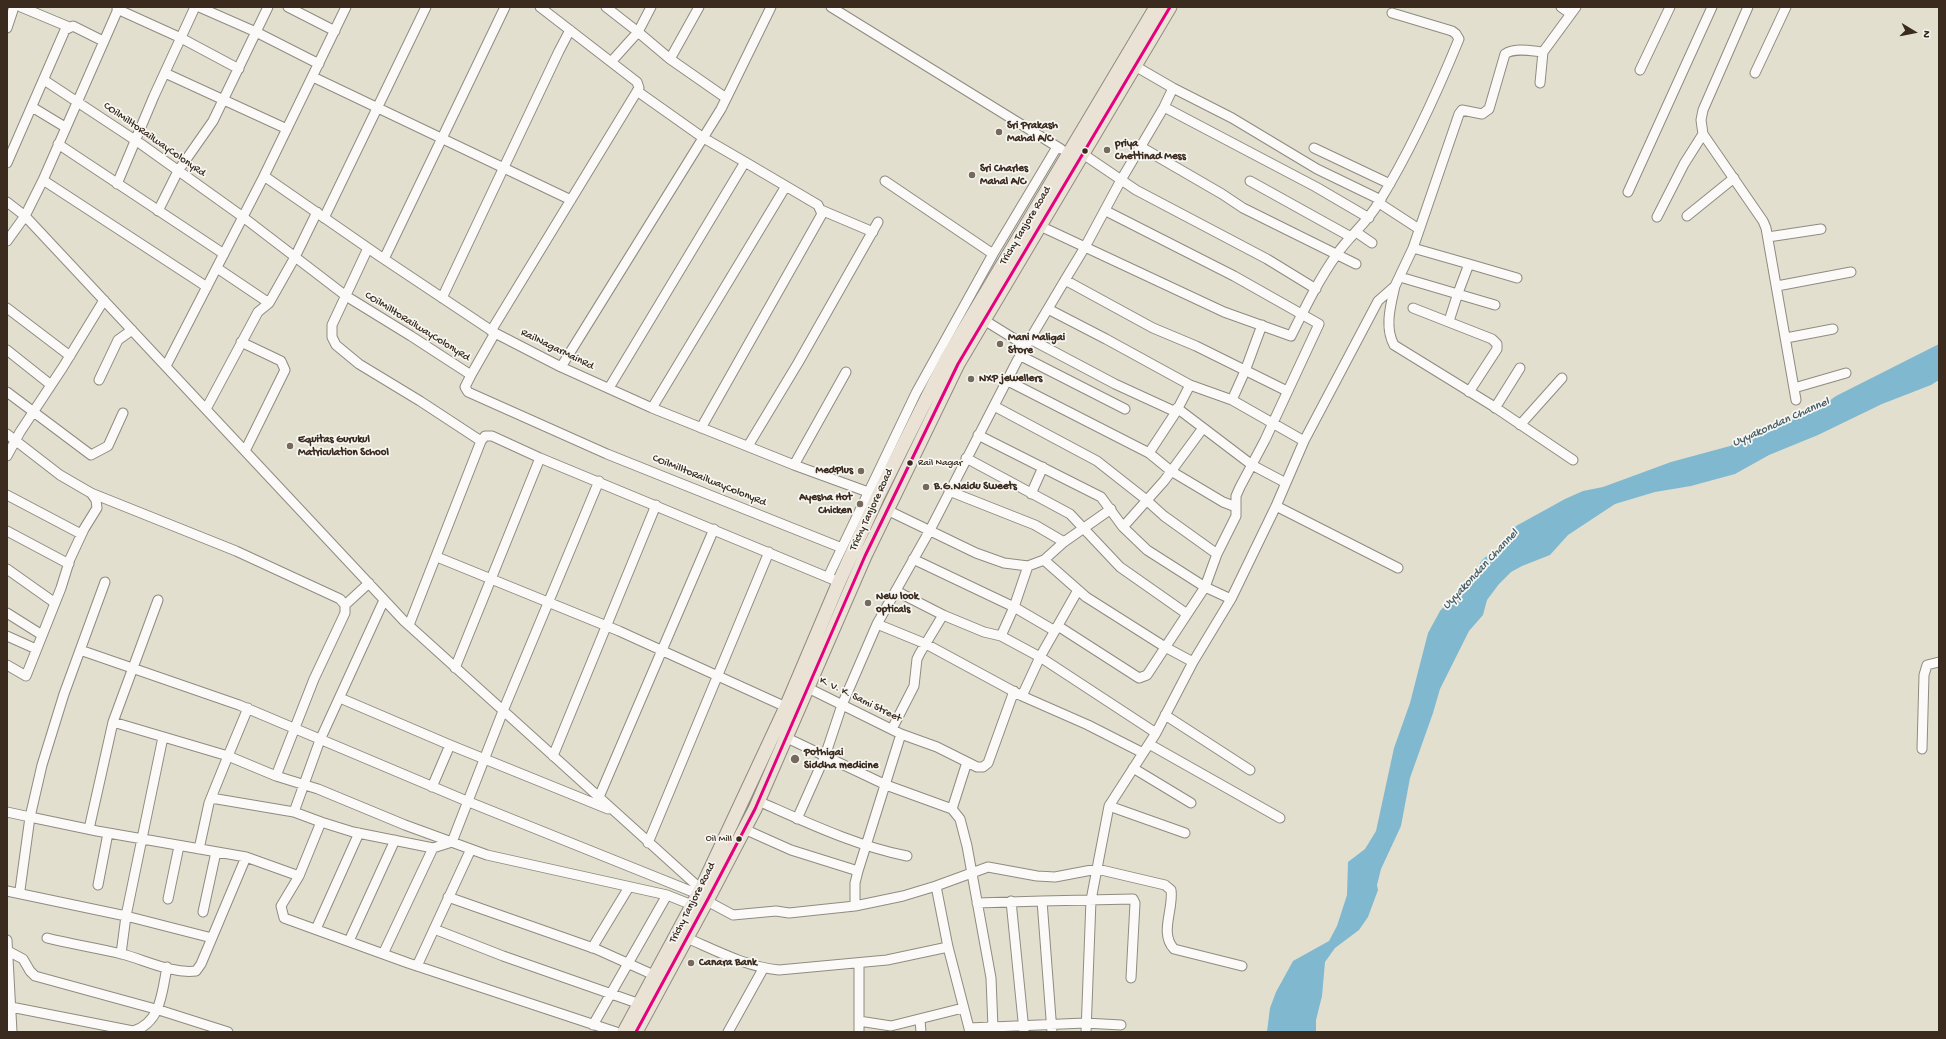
<!DOCTYPE html>
<style>
body{margin:0}
#map{position:relative;width:1946px;height:1039px;overflow:hidden;background:#e3dfcf;font-family:"Gochi Hand",sans-serif}
canvas{display:block}
.frame{position:absolute;inset:0;border:8px solid #3b2a1e;pointer-events:none}
.north{position:absolute;left:1894px;top:12px;width:40px;height:40px;-webkit-text-stroke:3px #f6f6f2;paint-order:stroke;rotate:100deg;font-size:11px;font-weight:700;line-height:16px;text-align:center;color:#3b2a1e}
.north::after{content:'';display:block;margin:auto;width:14px;height:18px;background:#3b2a1e;clip-path:polygon(50% 0,100% 100%,50% 72%,0 100%)}
</style>
<div id="map">
<canvas width="1946" height="1039"></canvas>
<div class="frame"></div>
<div class="north">N</div>
</div>
<script>
const g = document.querySelector('canvas').getContext('2d');
g.lineJoin = 'round';
function fillPath(path, color) {
  g.fillStyle = color;
  g.fill(path, 'evenodd');
}
function trace(path, color, width, dash) {
  g.strokeStyle = color;
  g.lineWidth = width;
  g.lineCap = dash ? 'butt' : 'round';
  g.setLineDash(dash || []);
  g.stroke(path);
}
function drawText(font, color, halo, rows, align = 'center') {
  g.font = font + ' "Gochi Hand",sans-serif';
  g.lineWidth = 3.5;
  g.setLineDash([]);
  g.textBaseline = 'middle';
  g.strokeStyle = halo;
  g.fillStyle = color;
  for (const [text, x, y, turn = 0] of rows) {
    g.save();
    g.translate(x, y);
    g.rotate((+turn || 0) * Math.PI / 180);
    g.textAlign = isNaN(turn) ? turn : align;
    if (halo) g.strokeText(text, 0, 0);
    g.fillText(text, 0, 0);
    g.restore();
  }
}
fillPath(new Path2D(`
 M1939 344V380L1931 385 1882 404 1818 435 1769 455 1735 474 1691 486 1655 492 1615 504 1568 535 1550 555 1522 566 1511 572 1499 584 1487 600 1483 615 1469 631 1440 689 1433 713 1410 778 1401 826 1381 869 1377 885 1378 890 1368 917 1359 930 1335 948 1325 962 1322 996 1316 1020V1032H1267L1270 1008 1276 992 1293 961 1329 941 1337 926 1347 895 1348 862 1365 849 1376 831 1394 748 1410 703 1428 633 1440 611 1473 574 1482 560 1491 553 1499 550 1516 526 1565 499 1583 491 1603 487 1671 462 1730 446 1796 415 1822 406 1836 396Z`), '#80b8d0');
const minor = new Path2D(`
 M21 7 69 27
 M199 7 256 32 319 64
 M288 7 335 31
 M606 7 638 32 670 59 726 98
 M831 7 1061 149
 M1561 7 1571 14
 M1748 7 1703 110 1701 120 1703 134 1763 221 1766 228 1796 400
 M117 9 181 38 239 69
 M7 28 14 7
 M670 59 699 7
 M611 62 638 32 651 7
 M1135 66 1173 88 1232 118 1317 169 1381 200
 M1640 70 1670 7
 M165 73 287 129
 M1755 73 1786 7
 M313 77 571 200
 M44 80 141 144 243 217 346 296 411 336 471 375 465 387 468 392 607 454 842 548
 M1540 83 1543 52
 M32 107 65 127
 M1164 107 1316 187 1369 218
 M58 144 224 254
 M1141 147 1222 194 1243 208 1356 264
 M1314 148 1390 184
 M1083 154 1136 190 1267 259 1316 289
 M7 163 65 30 73 26 103 41
 M264 176 378 255 495 333 561 367 652 408 794 465 868 492
 M43 180 207 287
 M885 181 993 254
 M1250 181 1351 237
 M117 184 154 96 195 7
 M1628 192 1712 7
 M7 202 25 216 404 621 704 892
 M1379 203 1419 229
 M821 210 873 232
 M158 211 178 171 213 121 268 7
 M1687 216 1734 178
 M1657 217 1684 164 1703 134
 M324 218 426 7
 M1040 226 1224 312 1291 336C1305 308 1319 279 1337 254 1350 235 1368 222 1379 202 1411 150 1436 95 1459 39L1456 34 1452 31 1392 13
 M1356 232 1372 243
 M1768 237 1821 229
 M7 241 25 216 43 180 119 7
 M368 248 332 325V337L336 345 359 364 420 401 481 441
 M1413 248 1469 264 1458 293 1449 321
 M384 259 505 7
 M1469 264 1517 278
 M1400 277 1495 305
 M1065 280 1153 328 1196 346 1287 391
 M1395 286C1391 304 1384 327 1394 345L1493 406 1573 460
 M1777 286 1851 272
 M442 298 559 51 570 30
 M269 303 295 257 317 212
 M7 308 70 356
 M1413 308 1492 339 1497 344V349L1469 392
 M1048 309 1106 339 1190 385 1176 412 1149 453
 M984 320 1026 346
 M1262 325 1245 371 1232 400 1304 441
 M491 331 639 88 637 82 540 7
 M1786 338 1833 329
 M1030 339 1115 384 1176 412
 M241 342 281 361 285 370 245 451
 M7 350 51 385
 M1021 356 1125 409
 M166 366 264 176 346 7
 M561 367 721 109 771 7
 M471 375 495 333
 M99 380 118 340 132 330
 M1008 381 1149 453 1171 471 1223 502 1236 507
 M1190 385 1232 400
 M609 388 745 162 702 137 637 91
 M1794 388 1846 373
 M7 392 91 455 108 446 123 413
 M994 406 1097 461 1144 498 1164 516 1217 554
 M652 408 786 186
 M1177 408 1252 465 1286 483
 M1495 408 1520 368
 M206 409 258 312 269 303 217 268
 M1520 425 1562 378
 M701 428 822 214 818 205 745 162
 M7 434 60 475 91 493 96 500 97 508 84 529 70 559 61 588 26 676 7 665
 M978 435 1101 497 1123 527 1164 481 1203 428
 M748 446 798 363 878 222
 M7 456 20 432 63 367 104 300
 M966 458 1070 514 1120 567 1187 614
 M794 465 846 372
 M949 491 1035 525 1064 542
 M91 493 236 551 340 599 345 605V613L314 679 276 776
 M1031 494 1043 467
 M7 495 81 534
 M1276 506 1398 568
 M887 510 976 553 1004 563 1028 566 1044 560 1064 542 1111 509
 M1123 527 1147 550 1205 587 1231 599
 M7 531 69 564
 M437 557 619 631 786 707
 M913 559 1014 607 1028 566
 M1044 560 1086 597 1165 647 1193 662
 M7 569 55 603
 M828 577 916 393 993 254 1057 147
 M105 582 64 694 42 765 30 817 97 831 246 857 299 876 321 822 353 832 433 848 452 842 503 711 599 481
 M896 591 943 615
 M345 605 369 583
 M7 613 42 635
 M877 624 926 644 1022 696 1088 725 1143 753
 M409 625 481 441 485 436H492L540 458 839 582
 M1058 626 1139 678 1147 675 1205 587 1217 554 1236 516V496L1240 487 1265 440 1319 324 1234 276 1106 211
 M7 636 36 649
 M1001 636 1014 607 1055 631
 M80 650 239 705 469 802 698 894
 M455 668 540 458
 M808 688 901 734 937 747 977 767H983L988 763 1014 691
 M1022 696 1040 657 1078 590
 M340 698 450 745 608 809
 M1165 715 1250 770
 M113 722 228 756 248 708
 M892 729 914 686 917 659 920 653 943 615 984 632 1001 636 1040 657 1156 733
 M787 738 886 785 952 809 967 762
 M1149 744 1280 818
 M1922 749 1924 675 1927 665 1939 662
 M553 756 656 505
 M1133 768 1191 803
 M432 787 450 745
 M599 797 714 529
 M211 798 294 812 321 822
 M758 801C806 822 856 846 907 856
 M1109 806 1185 833
 M952 809 960 819 967 846 991 978 993 1028
 M7 812 30 817 20 890
 M294 812 320 740 384 600
 M797 819 825 756 842 705 877 624 930 530 1017 361 1065 280 1085 247 1121 180 1164 107 1173 88
 M89 829 113 722 158 600
 M744 829 791 850 858 871
 M648 843 769 552
 M199 849 209 803 228 756 276 776 318 789 405 825 487 855 667 895 692 905
 M299 876 281 906 284 918 408 963 616 1032
 M98 885 108 833
 M936 886 988 867 1037 876 1055 877 1097 869 1165 885 1171 890C1174 909 1159 933 1174 949L1242 966
 M7 891 126 916 212 938
 M448 897 596 949 656 976
 M168 899 179 846
 M707 901 733 915 776 911 789 913 855 906 903 896 936 886 948 947 970 1032
 M1011 901 1024 1031
 M1042 901 1133 899 1135 903 1131 978
 M977 903 1042 901 1052 1032
 M855 906V883L858 871 901 734
 M203 912 216 852
 M316 929 359 833
 M434 929 503 956 640 1004
 M47 938C71 944 97 948 122 954 145 960 172 974 196 971L201 964 246 857
 M687 938C717 951 747 967 779 970L887 960 948 947
 M7 940 12 1032
 M349 941 395 840
 M592 948 629 887
 M8 951 23 959 30 971 35 976 159 1010 228 1032
 M121 954 126 916 163 737
 M383 954 433 848
 M417 966 471 849
 M11 1007 133 1031C161 1023 162 992 167 967
 M920 1020 921 1032
 M859 1021 891 1026 963 1008
 M593 1025 667 895
 M969 1028 1085 1023 1121 1025
 M728 1032 763 969
 M859 1032V964
 M1086 1032 1091 900 1109 806 1156 733 1193 662 1231 599 1276 506 1304 441 1378 301 1395 286 1413 248 1459 114 1462 110 1482 114 1489 109 1505 54C1514 47 1532 51 1543 52L1576 7`);
const highway = new Path2D(`
 M624 1032 702 887 786 707 839 582 878 496 947 358 1156 7
 M636 1032 709 897 755 809 865 556 958 364 1170 7`);
trace(minor, '#8f8b81', 11);
trace(highway, '#8f8b81', 15);
trace(minor, '#fbfaf8', 9);
trace(highway, '#e9e2d5', 13);
trace(new Path2D(`
 M636 1032 709 897 755 809 865 556 958 364 1170 7`), '#e5007d', 3);
for (const [x, y, r, color] of [
 [999,132,4,"#76695c"],
 [1107,150,4,"#76695c"],
 [1085,151,3.5,"#3b2a1e"],
 [972,175,4,"#76695c"],
 [1000,344,4,"#76695c"],
 [971,379,4,"#76695c"],
 [290,446,4,"#76695c"],
 [910,463,3.5,"#3b2a1e"],
 [861,471,4,"#76695c"],
 [926,487,4,"#76695c"],
 [860,504,4,"#76695c"],
 [868,603,4,"#76695c"],
 [795,759,5,"#76695c"],
 [739,839,3.5,"#3b2a1e"],
 [691,963,4,"#76695c"]
]) {
  const dot = new Path2D();
  dot.arc(x, y, r, 0, 2 * Math.PI);
  g.fillStyle = color;
  g.fill(dot);
  trace(dot, '#f6f6f2', 1.5);
}
drawText('10px', '#3b2a1e', '#f6f6f2', [
 ["Rail Nagar",918,463],
 ["Oil Mill",732,839,"right"]
], 'left');
drawText('bold 11px', '#3b2a1e', '#f6f6f2', [
 ["Sri Prakash",1007,126],
 ["Mahal A/C",1007,139],
 ["priya",1115,144],
 ["Chettinad Mess",1115,157],
 ["Sri Charles",980,169],
 ["Mahal A/C",980,182],
 ["Mani Maligai",1008,338],
 ["Store",1008,351],
 ["NXP jewellers",979,379],
 ["Equitas Gurukul",298,440],
 ["Matriculation School",298,453],
 ["MedPlus",853,471,"right"],
 ["B.G.Naidu Sweets",934,487],
 ["Ayesha Hot",852,498,"right"],
 ["Chicken",852,511,"right"],
 ["New look",876,597],
 ["opticals",876,610],
 ["Pothigai",804,753],
 ["Siddha medicine",804,766],
 ["Canara Bank",699,963]
], 'left');
drawText('11px', '#3b2a1e', '#f6f6f2', [
 ["COilMilltoRailwayColonyRd",154,140,35],
 ["Trichy Tanjore Road",1026,226,-59],
 ["COilMilltoRailwayColonyRd",417,327,32],
 ["RailNagarMainRd",557,350,26],
 ["COilMilltoRailwayColonyRd",709,481,22],
 ["Trichy Tanjore Road",872,510,-65],
 ["K. V. K. Sami Street",860,700,26],
 ["Trichy Tanjore Road",693,903,-63]
]);
drawText('italic 12px', '#455c65', '#f6f6f2', [
 ["Uyyakondan Channel",1781,423,-24],
 ["Uyyakondan Channel",1481,570,-47]
]);
</script>
